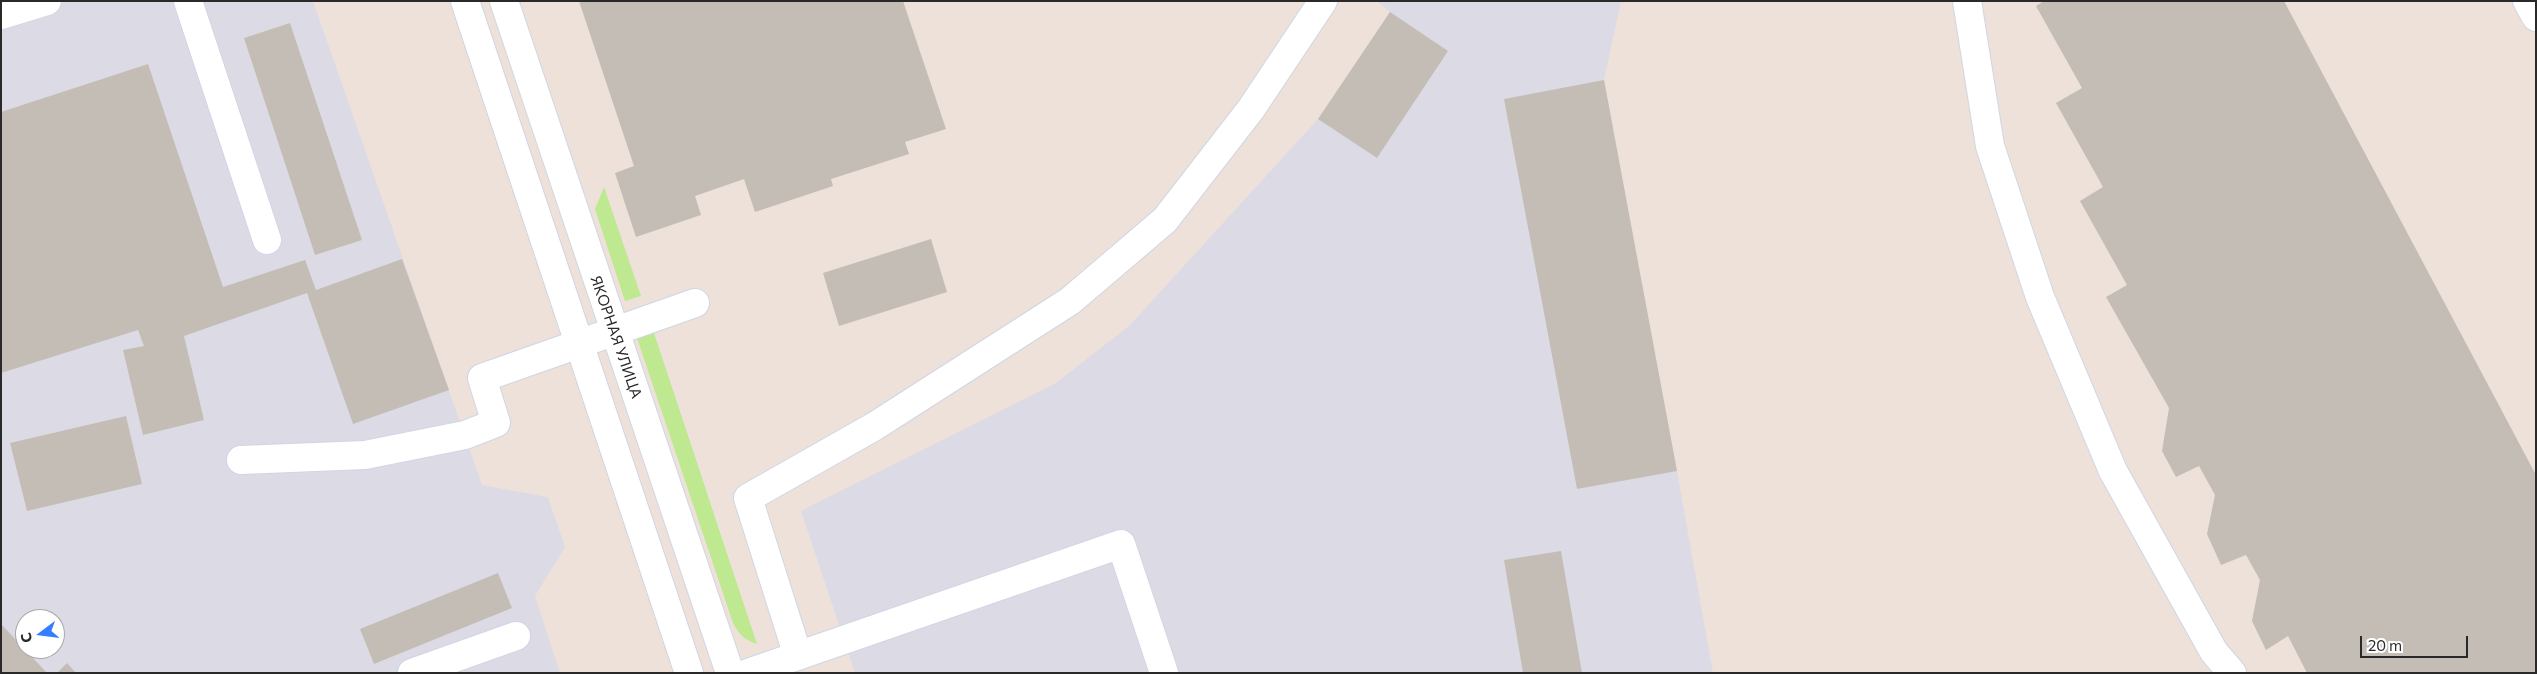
<!DOCTYPE html>
<meta charset="utf-8">
<style>
body{margin:0}
#map{position:relative;width:2537px;height:674px;overflow:hidden;background:#ede1d9;font-family:Commissioner,sans-serif}
canvas{display:block}
.frame{position:absolute;inset:0;border:2px solid #292929;pointer-events:none}
.north{position:absolute;left:15px;top:609px;width:50px;height:50px;box-sizing:border-box;background:#fff;border:1px solid #a9a9a9;border-radius:50%;rotate:255deg;font-size:14px;font-weight:700;line-height:20px;text-align:center;color:#292929}
.north::after{content:'';display:block;margin:auto;width:18px;height:22px;background:#347eff;clip-path:polygon(50% 0,100% 100%,50% 72%,0 100%)}
.scale{position:absolute;left:2360px;top:636px;width:108px;height:22px;box-sizing:border-box;border:2px solid #292929;border-top:0;padding-left:6px;font-size:15px;line-height:18px;white-space:nowrap;color:#292929;-webkit-text-stroke:4px #fff;paint-order:stroke}
</style>
<div id="map">
<canvas width="2537" height="674"></canvas>
<div class="frame"></div>
<div class="north">С</div>
<div class="scale">20 m</div>
</div>
<script>
const g = document.querySelector('canvas').getContext('2d');
g.lineJoin = 'round';
function fillPath(path, color) {
  g.fillStyle = color;
  g.fill(path, 'evenodd');
}
function trace(path, color, width, dash) {
  g.strokeStyle = color;
  g.lineWidth = width;
  g.lineCap = dash ? 'butt' : 'round';
  g.setLineDash(dash || []);
  g.stroke(path);
}
function drawText(font, color, halo, rows, align = 'center') {
  g.font = font + ' Commissioner,sans-serif';
  g.lineWidth = 4;
  g.setLineDash([]);
  g.textBaseline = 'middle';
  g.strokeStyle = halo;
  g.fillStyle = color;
  for (const [text, x, y, turn = 0] of rows) {
    g.save();
    g.translate(x, y);
    g.rotate((+turn || 0) * Math.PI / 180);
    g.textAlign = isNaN(turn) ? turn : align;
    if (halo) g.strokeText(text, 0, 0);
    g.fillText(text, 0, 0);
    g.restore();
  }
}
fillPath(new Path2D(`
 M1 1H313L482 485 548 497 565 547 535 596 560 673H1ZM25 619H55V649H25Z
 M1377 1H1621L1604 80 1677 471 1713 673H855L801 511 1056 383 1129 326 1318 119 1390 12Z`), '#dcdbe5');
fillPath(new Path2D(`
 M604 187 641 296 625 301 595 209Z
 M653 330 757 644C745 640 739 635 733 623L636 335Z`), '#bee990');
fillPath(new Path2D(`
 M579 1H903L946 129 905 142 909 154 831 179 833 186 755 212 744 179 695 196 701 215 636 237 615 173 634 166Z
 M2044 1H2284L2536 475V673H2307L2288 636 2266 650 2252 621 2260 580 2246 555 2221 565 2207 534 2215 495 2199 466 2176 477 2162 451 2169 408 2106 297 2127 285 2080 201 2103 187 2056 103 2082 88 2036 6Z
 M1390 12 1448 51 1377 158 1318 119Z
 M290 23 362 240 315 255 244 38Z
 M148 64 223 287 305 260 316 290 402 259 449 390 353 424 307 293 184 336 204 420 143 435 123 350 144 346 138 330 1 373V112Z
 M1604 80 1677 471 1577 489 1504 99Z
 M931 239 947 292 839 326 823 273Z
 M126 416 142 484 27 511 10 443Z
 M1561 551 1582 673H1523L1504 560Z
 M498 573 512 608 374 664 360 629Z
 M1 624 47 673H1Z
 M67 663 76 673H57Z`), '#c4bdb5');
const minor = new Path2D(`
 M188 1 267 240
 M465 1 689 673
 M504 1 730 673
 M1967 1 1990 146 2040 297 2113 471 2214 652 2232 673
 M2527 1 2536 17
 M1 15 47 1
 M241 460 365 455 465 435 496 423 482 378 695 303
 M798 656 748 498 875 426 1070 301 1165 220 1251 109 1323 1
 M412 673 516 636
 M748 673 1121 544 1164 673`);
trace(minor, '#cfd6e4', 30);
trace(minor, '#fff', 28);
drawText('15px', '#292929', '#fff', [
 ["ЯКОРНАЯ УЛИЦА",616,337,71]
]);
</script>
